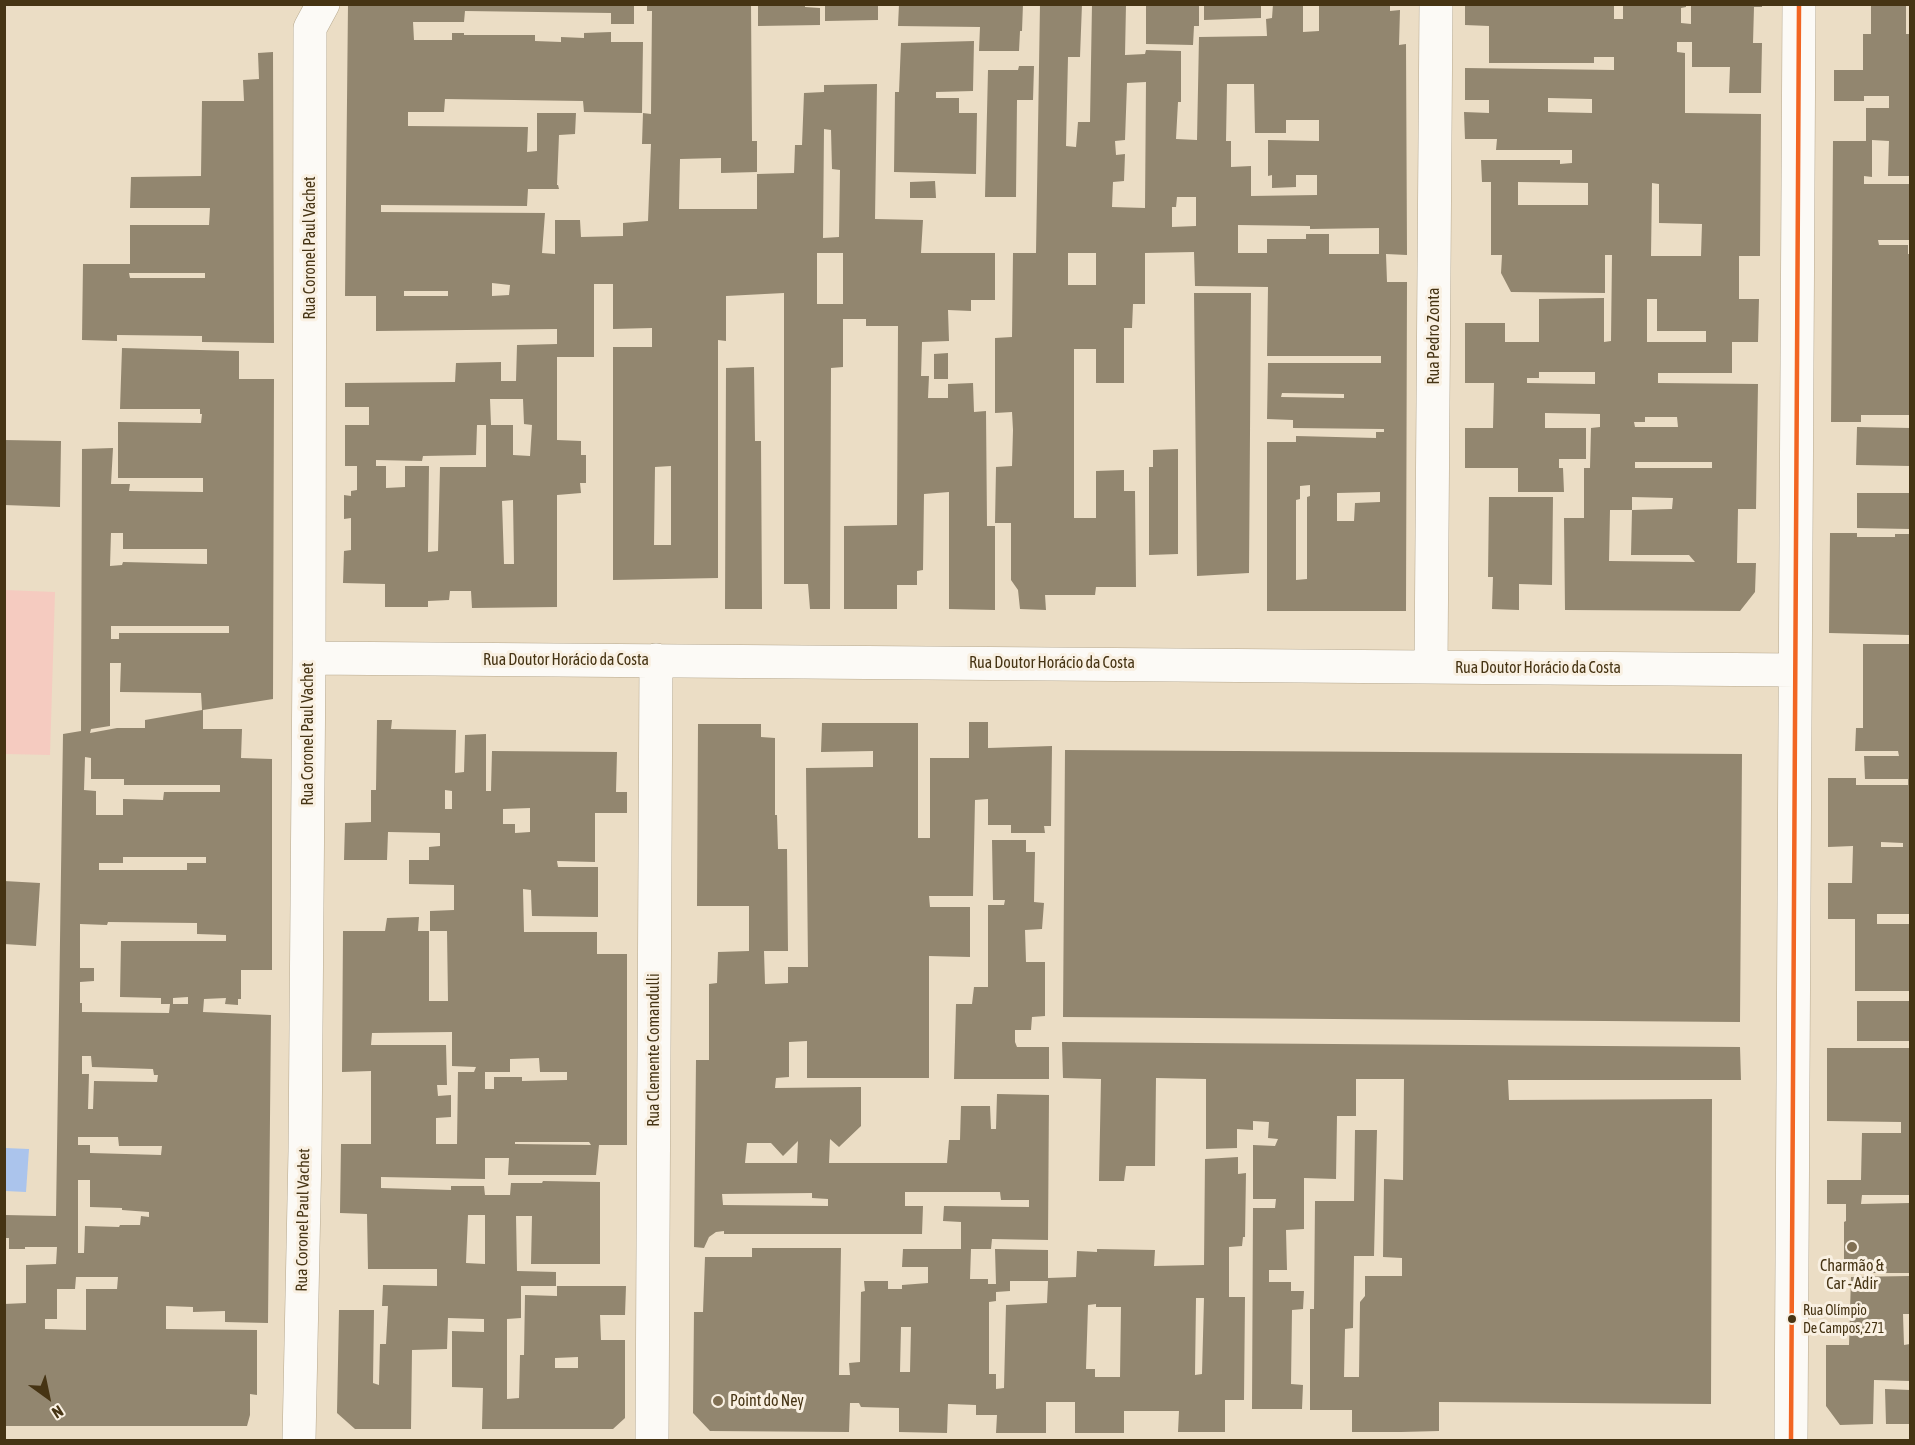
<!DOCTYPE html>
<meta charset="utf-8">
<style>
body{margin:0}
#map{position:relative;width:1915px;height:1445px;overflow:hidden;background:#ebddc5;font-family:"Asap Condensed",sans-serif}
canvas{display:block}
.frame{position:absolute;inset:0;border:6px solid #463414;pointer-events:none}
.north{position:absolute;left:18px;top:1367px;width:60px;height:60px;-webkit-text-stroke:4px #f9f0e2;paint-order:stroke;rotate:147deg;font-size:16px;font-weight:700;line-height:24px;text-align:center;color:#463414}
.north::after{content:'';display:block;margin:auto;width:21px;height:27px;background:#463414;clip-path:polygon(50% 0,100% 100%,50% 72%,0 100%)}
</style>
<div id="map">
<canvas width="1915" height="1445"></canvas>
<div class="frame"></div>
<div class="north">N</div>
</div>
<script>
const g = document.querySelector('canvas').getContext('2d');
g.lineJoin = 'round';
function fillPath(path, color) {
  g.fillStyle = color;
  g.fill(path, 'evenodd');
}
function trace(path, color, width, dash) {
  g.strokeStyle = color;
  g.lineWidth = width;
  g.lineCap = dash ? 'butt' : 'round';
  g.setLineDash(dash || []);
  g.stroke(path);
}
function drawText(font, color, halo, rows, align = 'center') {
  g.font = font + ' "Asap Condensed",sans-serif';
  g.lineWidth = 6;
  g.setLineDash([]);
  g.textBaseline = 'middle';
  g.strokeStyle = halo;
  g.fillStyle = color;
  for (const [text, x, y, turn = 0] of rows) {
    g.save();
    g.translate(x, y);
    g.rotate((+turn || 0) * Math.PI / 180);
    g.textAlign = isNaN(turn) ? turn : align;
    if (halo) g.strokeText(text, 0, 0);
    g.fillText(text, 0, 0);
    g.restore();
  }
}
fillPath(new Path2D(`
 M5 590 55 592 50 755 5 754Z`), '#f5cbc0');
fillPath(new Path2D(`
 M5 1148 29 1149 26 1192 5 1191Z`), '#abc4ec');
fillPath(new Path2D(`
 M348 4H634V24H611V13L465 11 464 22H413L414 40H452V33H464V35H535V41L561 42V37L584 38V33L611 32V42H643L642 113 584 112 583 101 445 99 444 112H408V126L528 127 527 152 537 151V113H576L575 134 559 135 557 185H558L559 189H528L527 206 381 205V212L545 213 542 253 555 254V220H580L581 237 623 236V223L648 221 651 144H642L643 113 651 114 652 11H647V4H751L752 141H757V172L721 173V158L680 159 679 209H757V174L794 173 795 145H802L804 93 824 92V85L877 84 875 219 923 220 921 253H995V300H971V311L948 310 949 341 922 342 921 376H929L928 398H948V384L973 383 974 412 986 411 987 526H995V610L949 609V492L924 494 923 570 917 571V585H897V609H844V526L897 525 898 326H866V319H843V367L831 368 830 609H810L808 584H784V293L726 296V341L718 340V578L613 580V347H652V328L613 329V284H594V357H557V440L581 441V455H586V483H580L581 493 557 495V607L472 608 471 591H450L449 600 428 601V607H385V584L343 583 344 551 351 550V518L344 519V495L351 496V491L357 490V466H345V425H369V407H345V383L455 382 456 363 501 362V381H516L517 345 557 344V329L376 331V296H345ZM824 129 831 130 832 169 840 170 839 237 823 238ZM817 253H843V304H817ZM492 283 510 285 509 295 492 296ZM404 291H448V296H404ZM490 399H523L524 424 532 425 530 456 513 455V425H491ZM477 425H486V467H440L438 551 428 552 429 466H405V487L386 488V466H376V460L422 461 423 456 476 455ZM671 466V545H654L655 467ZM513 500 514 564H504L502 501Z
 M758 4H805V7L820 8V25L758 26Z
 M825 4H878V20L825 21Z
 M899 4H1023L1022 31H1020L1019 51H979L980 27 898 26Z
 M1040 4H1082L1080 57H1068L1066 146 1076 147 1078 122H1090L1092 4H1126L1125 55 1145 54 1146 50 1181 51V102H1178L1176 139 1197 140 1199 37 1267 36 1266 19 1272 18 1273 4H1303V32L1319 31V4H1390V11L1400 10 1399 45 1406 44 1407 255 1386 254 1387 282H1407L1406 611H1267V442H1296V436L1376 438V432H1384V429L1293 428V420L1267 419 1268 363H1381V356H1267L1268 287 1195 286 1194 252 1145 253V304H1133L1132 328H1124V383H1096V349H1074V518H1096V471L1124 470V491H1135L1136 587H1096L1095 595H1045L1046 610 1020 609 1018 590 1011 580V523H995L996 467 1012 466 1013 430 1012 412 995 413V338L1012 337 1013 253H1036ZM1146 82 1145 208 1112 207 1113 182 1124 181 1125 154 1116 155 1115 141 1125 140 1127 83ZM1227 84H1254L1255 133H1286V120H1319V141L1268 140V176L1272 175V188L1296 187V175H1317V195L1251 196V166L1231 167V141H1226ZM1177 197H1196V226L1172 227V207H1176ZM1238 225 1310 226V229L1379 228V254H1329V234H1306V239H1267V253H1238ZM1068 253H1096V285H1068ZM1282 393 1344 394V398L1281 397ZM1310 485V496L1307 497V579L1296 580V500L1300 499V486ZM1380 492V502L1355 503 1354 521H1337V493Z
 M1146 4H1199V26H1194L1193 45 1146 44Z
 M1204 4H1261V18L1204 20Z
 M1465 4H1569L1576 6V4H1614V19H1623V4H1686V7L1681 8V23L1691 24V4H1762V7H1754L1753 43H1762L1761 93H1729L1730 67H1692V42H1677V52L1685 53V113L1761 114 1760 256H1739V299H1759L1758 342H1732V373H1658V383L1758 384 1756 509H1738L1737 563H1756L1755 592 1740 611 1565 610 1564 518H1584V468H1590L1591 428 1600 427V414L1545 413V428H1586V459H1559V468H1563L1564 492H1518V468H1465V428H1493L1494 383H1465V323H1505V342H1539V299L1604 298V342L1611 341 1612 255H1605V293L1511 292 1501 273 1502 255H1491V182H1482L1481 160H1560V164L1572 163V150H1496L1497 139H1465L1464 112 1489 113V100H1465V68L1614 70V57H1594V63H1489V26L1465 25ZM1548 98 1592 99V113L1548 112ZM1518 182 1588 183V205H1518ZM1652 183 1659 184V223L1702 224 1701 256H1651ZM1647 299H1657V331H1706V342H1647ZM1539 372H1595V384L1527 383V378H1539ZM1645 417H1677L1678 427H1635L1634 422H1645ZM1635 462H1712V468H1635ZM1632 497 1673 498 1672 509 1632 510 1631 555H1689L1695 562 1609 561 1610 510H1632Z
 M1871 4H1906V34H1910V176H1888L1889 141 1872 140V177L1864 176V184H1910V240H1878L1879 245H1908V254H1910V407L1909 415H1861V422H1831L1833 141H1866V108H1889V96H1864V101H1834V70H1863V34H1871Z
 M974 41 973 91 936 92V98H959V113H977L976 174 894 172 895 92H899L901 43Z
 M273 52 274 343 202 342V336L117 335V341L82 340 83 264H130V225H209L210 208H130L131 177 201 176 202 101H244L243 80 259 79 258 53ZM129 273H205V278H130Z
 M1019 66H1034L1033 100H1017L1016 197H985L988 70H1018Z
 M935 181 936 198H910V182Z
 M1194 293H1251L1249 573 1197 576Z
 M122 348 239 351V379H274L273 699 203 710V729H242L241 758 272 759V970H241V999H238V1005L225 1004 226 998 204 999 203 1012 271 1015 268 1323 225 1322V1311L193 1312V1307L166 1306V1329L257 1330V1395L250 1394V1415L247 1426H4V1304L26 1303V1265L56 1264 57 1247H25V1249H9V1238H4V1215L56 1216 63 734 81 731 82 449 113 448 111 484H130L129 491 203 492V478H118V422L201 423 202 414H200V409H120ZM111 533H123V549H207V564L123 562 122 565 110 566ZM111 626H229V633H119V639H111ZM110 663H121L120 692 201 693 202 710 145 720V728H117L90 733 91 729 110 726ZM85 757 91 758V779H124V785H220V792H164L163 800 123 799V815H96V791L84 790ZM123 857H206V863H187V870H99V863H123ZM108 922 197 923V934L226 935V941H121L120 997 161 998V1004H170L169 1013 82 1012V1003H80V982L94 981V968H80V924L107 925ZM188 997V1004H173V998ZM82 1056H91L92 1067 153 1069 154 1075H158L157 1082 94 1081 93 1109H88L89 1074H82ZM78 1137H118L119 1146H162L161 1155 90 1153V1145H78ZM78 1180H90V1207L122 1208V1210L149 1212V1217L141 1216 140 1225H120L119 1227 85 1226 84 1253H78ZM76 1277H118L117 1289H86V1330L45 1329V1319H57V1289H75Z
 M948 353V379H934V354Z
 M754 367 755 441H761L762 609H725L726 368Z
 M1857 427 1910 428V466L1856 465Z
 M4 440 61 441 60 507 4 505Z
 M1178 449V554L1149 555V467H1153V450Z
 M1857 493H1910V529L1857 528Z
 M1489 497H1553L1552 585 1519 584V610L1492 609 1493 577H1488Z
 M1830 533H1857V537H1895V534H1910V635L1829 633Z
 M1863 644H1910V914H1877V924H1910V991H1855V919H1828V883H1852L1853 846 1828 847V778H1856V785H1908V779H1865L1864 756H1899L1898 751H1855L1856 728H1863ZM1881 842 1903 843V847H1881Z
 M377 720H392L391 729 456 730 455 773 464 772 465 735 486 734V791H491L492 751 617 752 616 792H627V813H595V862L557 861 558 867H598V917L532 916 531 890 523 889 524 932H597V954H627V1145H599L596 1175H508L509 1158H485V1179L381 1177V1188L451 1190V1186H484L485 1195H510L511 1183H542L543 1181 600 1182V1264H531L532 1216H516L517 1271 556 1272V1286H521V1318L507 1319V1399L519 1398 520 1355H524L525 1295 557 1296V1286H626L625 1315H600L601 1340H625V1418L613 1429H482L483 1388 452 1387V1331L484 1332V1319L448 1318 447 1349 412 1350 411 1429H355L337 1413 339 1310H374L373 1383 379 1385 380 1344H386L388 1306H382L383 1285 437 1286V1269H368L367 1214 340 1213 341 1144H371V1071L342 1072 343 931H385L387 918 419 917 418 931H429V1001H448L447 931H430V911L454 910V885L409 884V860H429V847L440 846V833L388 832 387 860H344L345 823 371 822V790H376ZM445 790 452 791V809H445ZM530 808V832L515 833V824H503V809ZM452 1032V1066L476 1067 474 1072H458L457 1144H436V1118L451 1117V1095L438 1096 437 1085H447L446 1045H371L372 1033ZM539 1058 540 1072H567V1080L522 1081V1077H494V1089H485V1072H510V1059ZM515 1142H589L591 1145 515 1144ZM468 1215H485V1264L466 1263ZM578 1357V1368H555V1358Z
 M969 722H988V748L1052 746 1051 826H1044L1045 833H1011V825H988V799L975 800 973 896H929L930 907H970V957L929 956V1078H807V1041L789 1042V1077L776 1078 775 1088 861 1087V1126L839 1147 830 1139 829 1163H947L949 1140H960L961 1106H990L991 1129H996L997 1094 1049 1095 1048 1240 992 1239 991 1249H971L970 1279H988V1284H996L995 1249 1048 1250V1278L1076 1277 1077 1251 1097 1252V1249L1155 1250 1154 1266 1204 1265 1205 1159 1238 1157V1174L1246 1173 1245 1237H1243L1242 1246 1229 1247V1297H1245L1244 1400H1225V1432H1178L1179 1411H1124V1433H1075V1402H1046V1433H996L997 1415H976V1405L948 1404 947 1433 899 1432V1408L861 1407 859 1403H850L849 1432 710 1431 693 1413 694 1312H703L705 1257H752V1248H841L839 1375H850L849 1363 860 1362 861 1292 865 1291 864 1281H888V1289H902V1285L928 1283V1267H902L903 1249H961V1222L943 1221 944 1206 1029 1207V1200H1001L1000 1192H905V1206H923L922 1234H724V1231L716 1232 709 1237 704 1248 694 1247 696 1060H709V984L717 983 718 952 749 951V906H697L698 724H761V737L775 738V815H777L778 849H787L788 951H764L765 984 788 983V967H808L806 768 873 767V751L821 752 822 723H918V838H930V758H969ZM798 1141 797 1163H745L747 1143H771L783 1156ZM812 1193V1198L828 1199V1206L723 1205 722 1194ZM1010 1281H1048L1047 1303 1006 1305 1004 1388 996 1389V1374H989V1302L996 1301V1292L1010 1291ZM1196 1298H1204L1202 1374 1195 1375ZM1096 1304V1307H1121L1120 1377H1095V1369H1086L1088 1305ZM901 1327H911L910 1372H900Z
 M1065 750 1742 754 1740 1022 1063 1017Z
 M992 840H1026V852H1035L1034 902 1044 903 1042 929 1025 930 1026 962H1045V1016L1032 1017 1031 1030H1015V1042L1017 1047H1049V1079H954L956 1004H972L974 987H988V905H1004L1005 900H993Z
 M4 881 40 883 36 946 4 944Z
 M1857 1001H1910V1041H1857Z
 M1062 1042 1740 1047 1741 1080H1508L1509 1100 1712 1099 1711 1404 1439 1402V1431L1401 1432H1352V1410H1310V1309H1314L1315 1201H1354L1355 1130H1377L1374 1256H1354L1353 1328 1345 1329 1344 1377H1359L1360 1302 1365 1296V1276H1402V1258L1383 1257 1384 1179 1403 1180 1404 1079H1356V1116H1337L1336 1179 1304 1178V1229L1286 1230 1287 1270H1269V1282H1291V1291H1304L1303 1309 1292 1310 1291 1384 1303 1385 1302 1409H1252L1253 1208H1275L1276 1199H1253V1145L1275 1146 1278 1139 1268 1138 1269 1122 1253 1121V1130L1237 1129V1148L1206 1149V1079L1156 1078 1155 1166H1126L1124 1181H1099L1101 1079 1063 1078Z
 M1827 1048H1910V1195H1862L1861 1204 1910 1203V1273H1844V1222L1846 1221V1204H1827V1180H1861L1862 1133H1901V1122L1827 1121Z
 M1910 1276V1314H1903L1904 1345 1910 1344V1381L1874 1380 1873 1424 1840 1425 1826 1406V1345H1849L1851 1277Z
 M1885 1389 1910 1390V1424H1886Z`), '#92866f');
const minor = new Path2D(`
 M309 658 1795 670
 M1431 667 1436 4
 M299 1440 305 1151 309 658 310 28 323 4
 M652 1440 656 660
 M1791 1440 1799 4`);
trace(minor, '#b6a88e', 34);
trace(minor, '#fcfaf6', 33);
trace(new Path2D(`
 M1791 1440 1799 4`), '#f26522', 4.5);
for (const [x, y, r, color] of [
 [1852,1247,6,"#806f52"],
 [1792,1319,5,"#463414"],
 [718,1401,6,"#806f52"]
]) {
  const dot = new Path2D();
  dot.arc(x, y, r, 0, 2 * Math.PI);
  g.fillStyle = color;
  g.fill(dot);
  trace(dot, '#f9f0e2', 2);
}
drawText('14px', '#463414', '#f9f0e2', [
 ["Rua Olímpio",1803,1311],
 ["De Campos, 271",1803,1329]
], 'left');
drawText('16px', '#463414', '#f9f0e2', [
 ["Rua Coronel Paul Vachet",310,248,-90],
 ["Rua Pedro Zonta",1434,336,-90],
 ["Rua Doutor Horácio da Costa",566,660],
 ["Rua Doutor Horácio da Costa",1052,663],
 ["Rua Doutor Horácio da Costa",1538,668],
 ["Rua Coronel Paul Vachet",308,734,-90],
 ["Rua Clemente Comandulli",654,1050,-90],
 ["Rua Coronel Paul Vachet",303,1220,-89]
]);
drawText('16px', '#463414', '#f9f0e2', [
 ["Charmão &",1852,1266],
 ["Car - Adir",1852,1284],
 ["Point do Ney",730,1401,"left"]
]);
</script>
